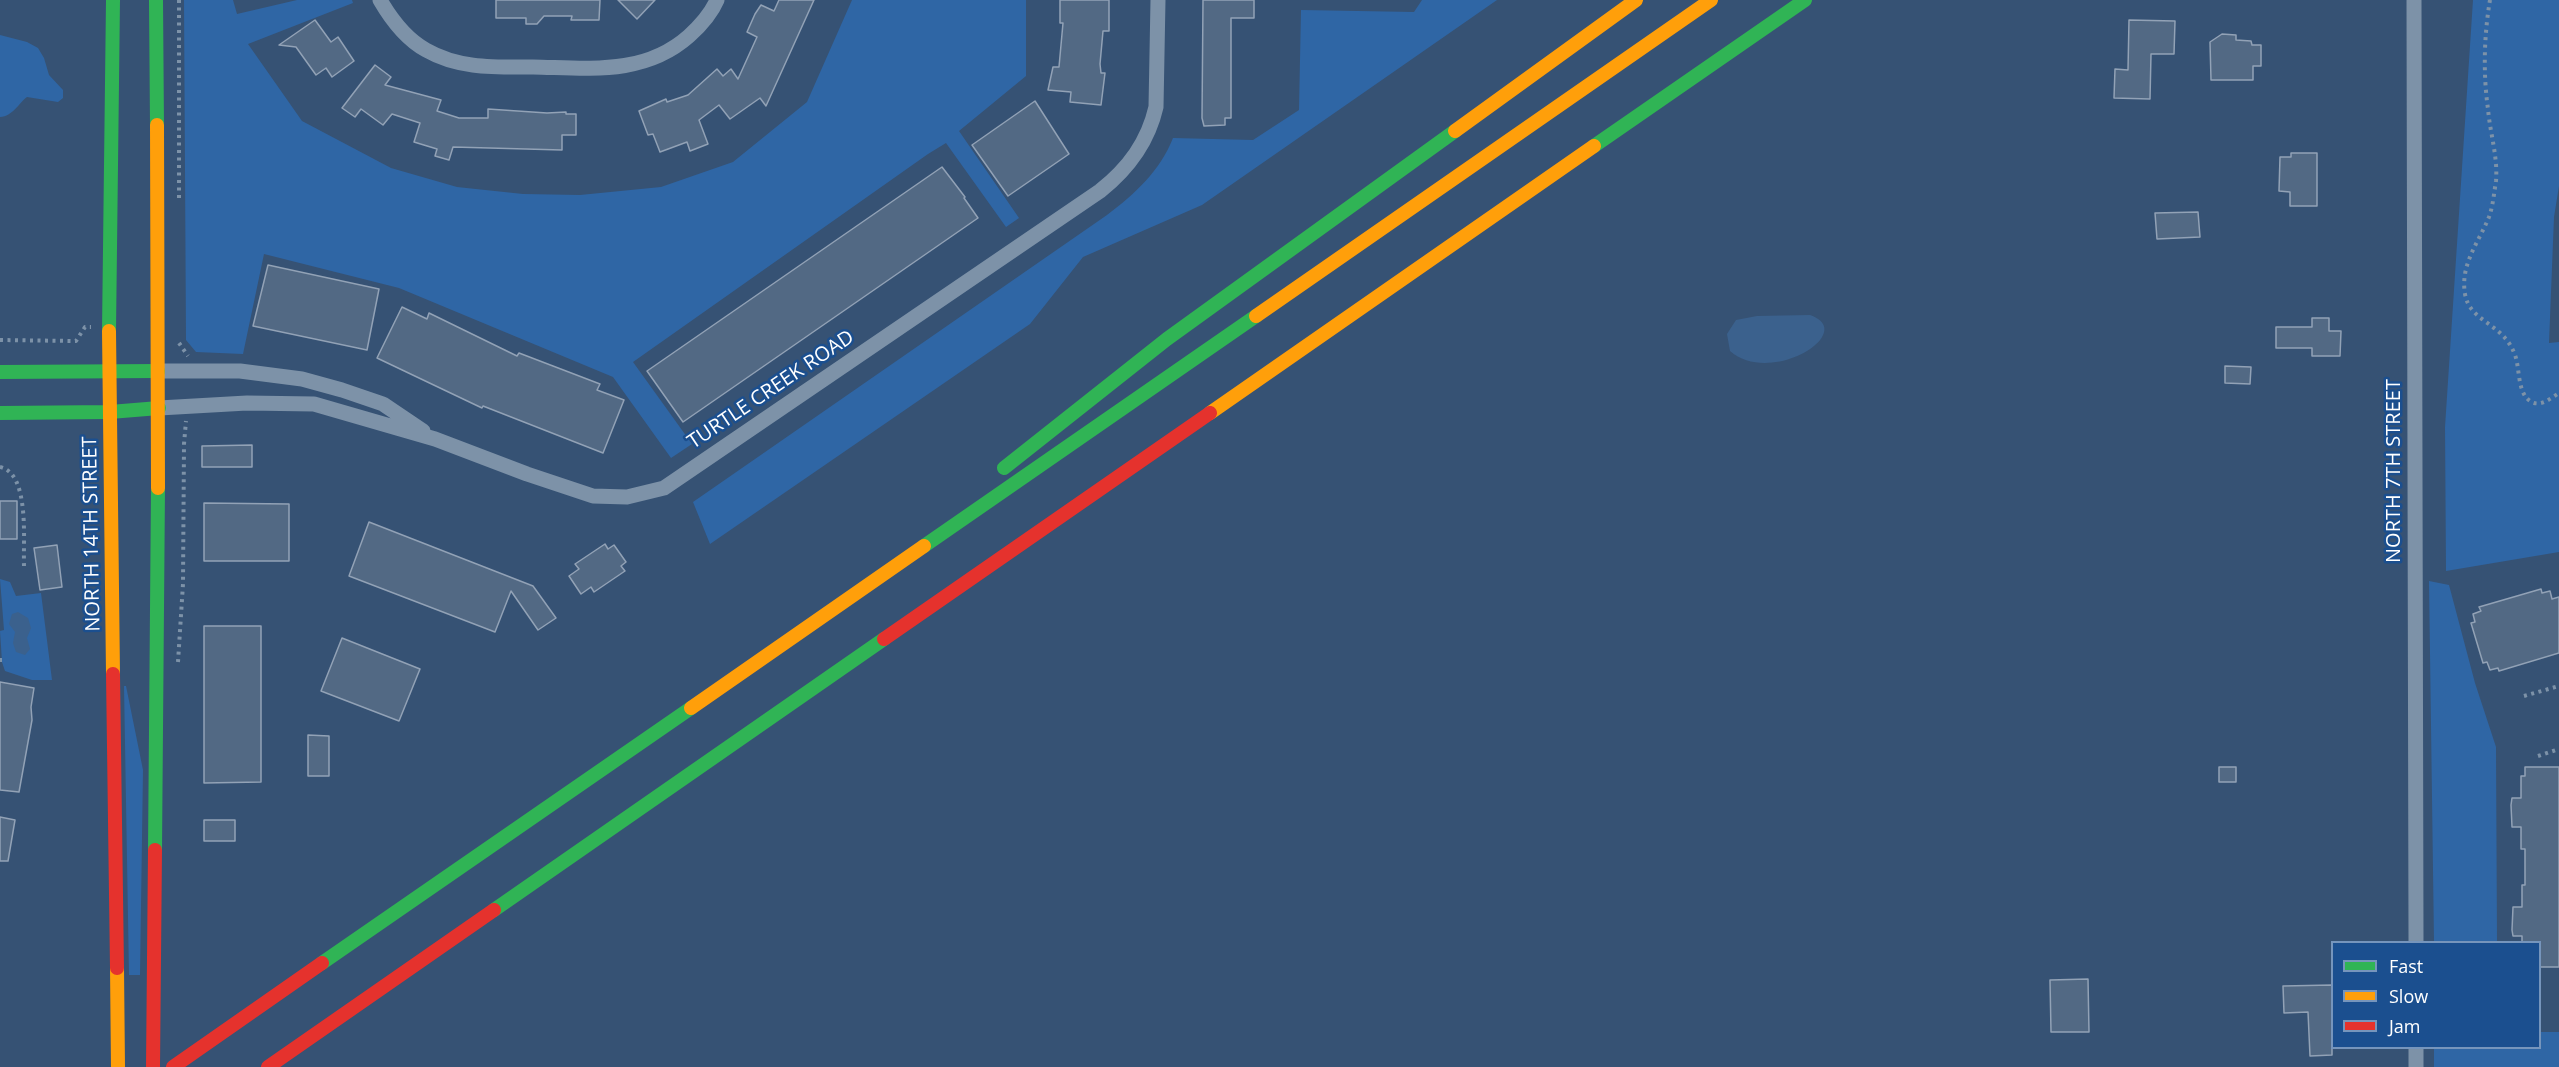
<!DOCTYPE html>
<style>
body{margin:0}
#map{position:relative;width:2559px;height:1067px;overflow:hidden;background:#365274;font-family:"Open Sans",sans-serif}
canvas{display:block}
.legend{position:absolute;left:2331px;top:941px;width:210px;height:108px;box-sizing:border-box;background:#1b4f8f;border:2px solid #7695bc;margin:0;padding:8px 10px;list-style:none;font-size:18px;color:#fff}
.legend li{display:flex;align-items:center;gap:12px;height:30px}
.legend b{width:30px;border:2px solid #7695bc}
</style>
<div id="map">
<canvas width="2559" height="1067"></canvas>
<ul class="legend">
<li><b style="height:8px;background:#30b455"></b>Fast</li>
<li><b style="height:8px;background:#ff9f0a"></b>Slow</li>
<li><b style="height:8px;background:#e5322d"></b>Jam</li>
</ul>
</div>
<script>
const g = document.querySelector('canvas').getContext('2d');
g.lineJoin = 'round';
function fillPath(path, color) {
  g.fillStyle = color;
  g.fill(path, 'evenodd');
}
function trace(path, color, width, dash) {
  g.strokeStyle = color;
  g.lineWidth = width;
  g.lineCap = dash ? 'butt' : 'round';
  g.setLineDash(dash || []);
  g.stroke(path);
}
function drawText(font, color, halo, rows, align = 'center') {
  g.font = font + ' "Open Sans",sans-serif';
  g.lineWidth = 5;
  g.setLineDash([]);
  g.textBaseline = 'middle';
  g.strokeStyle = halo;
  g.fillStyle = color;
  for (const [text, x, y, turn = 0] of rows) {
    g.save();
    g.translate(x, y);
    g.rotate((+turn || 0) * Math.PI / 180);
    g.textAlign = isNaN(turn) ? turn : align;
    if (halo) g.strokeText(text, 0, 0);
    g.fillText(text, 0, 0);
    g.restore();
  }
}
fillPath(new Path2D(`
 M184 0H233L237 14 297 0H352L353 3 248 44 302 121 391 168 457 187 523 194 580 195 661 187 733 162 807 102 852 0H1026V76L959 131 1019 218 1006 227 946 143 928 154 633 362 692 444 671 458 613 377 399 288 264 254 243 354 196 352 186 340Z
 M1422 0H1497L1202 205 1083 257 1030 324 710 544 693 502 1107 215C1135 194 1160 171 1173 138L1253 140 1299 110 1301 10 1414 12Z
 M2473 0H2559V186L2554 217 2549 343 2559 342V552L2446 571 2445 427Z
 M0 35 27 42 38 48 44 58 49 75 63 90V98L58 102 27 97C18 104 13 116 0 117Z
 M0 579 10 582 16 596 41 593 52 680H32L5 671 2 662 0 631 4 630Z
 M2429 581 2449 585 2475 683 2496 747 2497 942H2434Z
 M124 686H126L143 770 140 975H129Z
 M2540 1032H2559V1067H2434V1048H2540Z`), '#2f66a5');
fillPath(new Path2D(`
 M1810 315C1859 332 1771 387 1730 351L1727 334 1736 320 1757 316Z
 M18 612 28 618 31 628 27 638 30 649 25 655 16 652 13 643 15 632 9 624 12 614Z`), '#3b618d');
const building = new Path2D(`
 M496 0H600L599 20H571L572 16H544L537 24H526V18H496Z
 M618 0H655L637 19Z
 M779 0H814L766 106 760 98 730 119 719 105 699 120 708 144 690 151 687 142 660 152 653 134 648 135 639 111 666 99 667 102 688 95 717 69 723 76 731 69 738 79 757 37 747 32 755 14 761 5 774 11Z
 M1060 0H1109V31H1103L1100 64 1101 73H1105L1101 105 1070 102 1071 92 1048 90 1053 67H1059L1063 23H1060Z
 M1203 0H1254V18H1231V118H1225V125L1204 126 1202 118Z
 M315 20 331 42 338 37 354 61 332 77 326 68 316 75 296 47 279 45Z
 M2129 20 2175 21 2174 54H2151L2150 99 2114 98 2115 69 2128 70Z
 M2222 34 2236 35V40L2251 41 2252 45H2261V66H2253V80H2211L2210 42Z
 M375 65 391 77 385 85 441 100 437 111 459 118H488V109L547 113 566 112V114H576V135H562V150L453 147 449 160 435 156 437 149 414 142 420 123 392 114 383 125 361 109 355 117 342 108Z
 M1035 101 1069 154 1008 196 972 145Z
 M2291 153H2317V206H2290V192L2279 191 2280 157H2291Z
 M942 167 965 197 964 198 978 218 683 422 647 371Z
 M2198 212 2200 237 2157 239 2155 213Z
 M268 265 379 289 367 350 253 326Z
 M402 307 427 319 429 313 517 356 519 353 600 384 597 390 624 400 603 453 483 406 482 408 377 358Z
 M2312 318H2329V331H2341L2340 356H2312V348H2276V327H2312Z
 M2225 366 2251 367 2250 384 2225 383Z
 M252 445V467H202V446Z
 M0 501H17V539H0Z
 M204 503 289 504V561H204Z
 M369 522 533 586 556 618 538 630 511 591 495 632 349 576Z
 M605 544 608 549 614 545 626 562 621 566 625 571 594 592 591 587 581 594 569 576 579 569 575 564Z
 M57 545 62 587 40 590 34 548Z
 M2541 589 2542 593 2550 591 2552 599 2559 597V653L2499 671 2498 668 2490 670 2487 662 2483 663 2471 623 2475 622 2473 614 2481 611 2479 607Z
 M204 626H261V782L204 783Z
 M342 638 420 669 399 721 321 691Z
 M0 682 34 688 31 707 32 720 19 792 0 790Z
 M308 735 329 736V776H308Z
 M2219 767H2236V782H2219Z
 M2525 767H2559V967H2540V942H2522V936H2513L2512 930 2513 907H2522V885H2525V849H2521V827H2512L2511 805 2512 798H2521V776H2525Z
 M0 817 15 820 8 861H0Z
 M204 820H235V841H204Z
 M2088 979 2089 1032H2051L2050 980Z
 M2332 985V1055L2310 1056 2308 1012 2284 1013 2283 986Z`);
fillPath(building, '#526984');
trace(building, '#92a2b6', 1.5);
trace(new Path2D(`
 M179 0V200
 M2490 0C2484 35 2483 74 2488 109 2490 133 2498 157 2496 181 2494 193 2493 206 2489 217 2479 242 2460 264 2465 294 2470 323 2503 322 2515 355 2520 368 2517 392 2530 401 2540 408 2551 398 2559 393
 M0 340 76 341 85 327H91
 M179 343 188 356
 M0 467C30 473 23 541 24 566
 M0 660H2
 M178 662 183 584 184 444 186 421
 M2524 696 2559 686
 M2538 756 2559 749`), '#7d92a8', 4, [3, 4.5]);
trace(new Path2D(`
 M380 0C391 19 406 39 426 50 459 69 495 67 533 67 588 68 644 76 689 36 700 26 711 14 717 0
 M2414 0 2416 942
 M158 371H240L302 379 342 390 383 404 423 431
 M159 408 247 403 314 404 435 439 527 474 593 496 627 497 664 488 1100 191C1129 168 1148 142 1156 107L1158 0
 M2416 1067V1048`), '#7d92a8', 15);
trace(new Path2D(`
 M156 0 157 125
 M1594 146 1805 0
 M109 331 113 0
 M0 372 158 371
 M0 413 110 412 159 408
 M1004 468 1167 339 1455 131
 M924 546 1256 316
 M155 850 158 488
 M494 910 884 639
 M322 963 691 708`), '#30b455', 14);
trace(new Path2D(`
 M157 125 158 488
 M1455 131 1636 0
 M1256 316 1711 0
 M109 331 113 674
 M1210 413 1594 146
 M691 708 924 546
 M117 968 118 1067`), '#ff9f0a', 14);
trace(new Path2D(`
 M884 639 1210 413
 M113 674 117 968
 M153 1067 155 850
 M173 1067 322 963
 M268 1067 494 910`), '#e5322d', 14);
drawText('20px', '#fff', '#1b4f8f', [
 ["TURTLE CREEK ROAD",771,390,-34],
 ["NORTH 7TH STREET",2394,471,-90],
 ["NORTH 14TH STREET",92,534,-91]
]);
</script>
